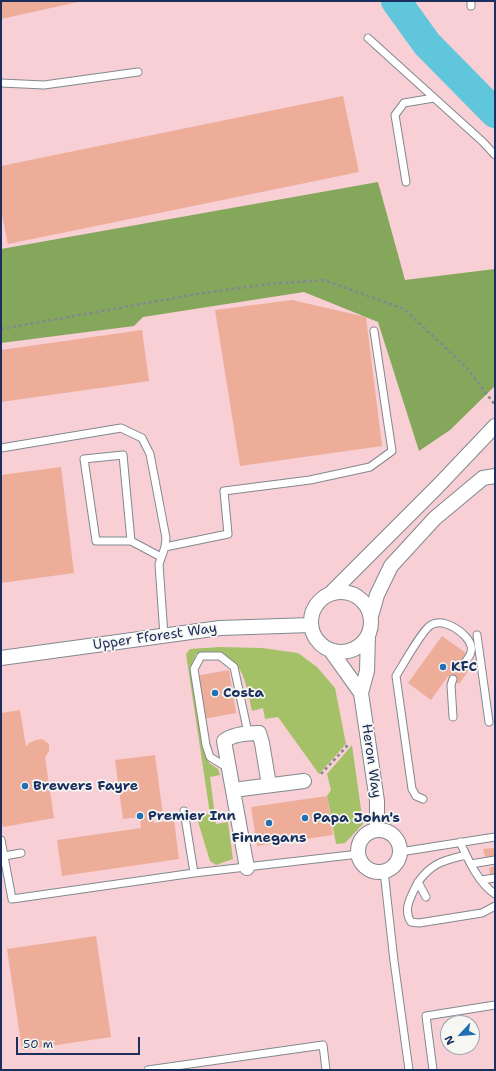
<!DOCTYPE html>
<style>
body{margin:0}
#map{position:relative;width:496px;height:1071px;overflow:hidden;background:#ebe2c2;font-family:"Shantell Sans",sans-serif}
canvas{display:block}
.frame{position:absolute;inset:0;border:2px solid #1b2f5e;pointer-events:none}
.north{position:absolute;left:440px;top:1015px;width:40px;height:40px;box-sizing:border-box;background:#f6f6f2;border:1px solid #9ea6b7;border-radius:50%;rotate:244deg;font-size:11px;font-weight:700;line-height:16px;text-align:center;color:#1b2f5e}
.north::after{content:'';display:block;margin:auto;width:14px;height:18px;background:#1f6fb2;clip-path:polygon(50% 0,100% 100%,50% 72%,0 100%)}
.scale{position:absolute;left:16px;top:1037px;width:124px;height:18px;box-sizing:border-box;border:2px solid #1b2f5e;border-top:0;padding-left:5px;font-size:12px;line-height:14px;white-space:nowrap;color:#1b2f5e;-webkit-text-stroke:3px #f6f6f2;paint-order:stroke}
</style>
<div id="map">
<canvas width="496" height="1071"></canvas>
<div class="frame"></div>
<div class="north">N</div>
<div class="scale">50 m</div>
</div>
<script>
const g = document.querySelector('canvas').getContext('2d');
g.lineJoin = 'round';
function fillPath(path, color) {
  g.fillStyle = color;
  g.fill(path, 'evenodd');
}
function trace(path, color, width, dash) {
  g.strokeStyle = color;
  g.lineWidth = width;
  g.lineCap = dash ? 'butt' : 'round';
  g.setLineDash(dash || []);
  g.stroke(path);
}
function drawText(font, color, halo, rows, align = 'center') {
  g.font = font + ' "Shantell Sans",sans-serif';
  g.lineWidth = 3.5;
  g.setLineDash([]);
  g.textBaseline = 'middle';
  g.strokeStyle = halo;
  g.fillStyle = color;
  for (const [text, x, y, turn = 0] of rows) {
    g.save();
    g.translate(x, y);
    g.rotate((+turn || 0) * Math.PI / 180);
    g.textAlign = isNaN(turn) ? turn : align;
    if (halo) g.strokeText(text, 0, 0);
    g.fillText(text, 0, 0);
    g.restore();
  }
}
fillPath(new Path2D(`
 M1 1H495V1070H1ZM448 1023H472V1047H448Z`), '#f7cfd4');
fillPath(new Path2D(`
 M220 647 262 648 298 653 317 667 335 688 346 744 319 774 278 717 265 719 263 708 252 711C245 676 240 646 196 654L192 664 204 746 209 763 218 769 220 775 210 777 216 824 228 822 233 859 216 865 210 861 196 815 210 814 186 654 190 649Z
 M352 745 363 824 345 843 336 844 327 796 331 790 327 774Z`), '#a5c168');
fillPath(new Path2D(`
 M378 182 405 280 495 269V386L450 430 419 451 378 322 304 292 143 317 134 326 1 343V249Z`), '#84a75c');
trace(new Path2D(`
 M396 1 427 44 495 113`), '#5fc6dc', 30);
fillPath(new Path2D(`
 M1 1H78V2L1 19Z
 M343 96 359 172 8 244 1 211V166Z
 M292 300 366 317 382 446 240 466 215 310Z
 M142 330 149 381 1 402V350Z
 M61 467 74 573 1 583V475Z
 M442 636 466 653 459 662 469 670 459 684 448 676 431 700 408 683Z
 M229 670 236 713 203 719 195 676Z
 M20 710 26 747 29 743 36 740 42 739 49 744V751L45 757 54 818 3 827 1 816V713Z
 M155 755 163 815 153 817 154 823 174 820 179 859 62 876 57 840 141 828 140 817 123 819 115 760Z
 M327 796 333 835 257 846 251 807Z
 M495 848V856L485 857 483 849Z
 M495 866V874L490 875 489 868Z
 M96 936 111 1037 22 1050 7 949Z`), '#eead99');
const lane = new Path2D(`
 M471 1V6
 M368 38 483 142 495 155
 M1 83 44 85 138 72
 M406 182 395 115 404 103 434 98
 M1 448 121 428 142 438 150 454 166 538 165 547 159 564 164 636
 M131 541 123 455 84 459 96 541H131L161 557
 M165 547 228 534 224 491 310 480 370 467 392 451 374 331
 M477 635 489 722
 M453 679 451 685 453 717
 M228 768 210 757 206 745 194 669 201 656H220L234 667 248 733
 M423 799 416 796 412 789 396 676C403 665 422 630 431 625 443 617 468 633 471 646 473 654 467 659 463 665
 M184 811 194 873
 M1 840 12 899 194 873 359 854
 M460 842C468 859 478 883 495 894
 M400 852 495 837
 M4 856 21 853
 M471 864 495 860
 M384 871 394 961 409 1070
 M481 880 495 878
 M418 882C412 895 402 909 411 922L419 923 482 913 495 906
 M426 897 418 882C433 862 443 861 466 855
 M148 1070 323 1045 326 1070
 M433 1070 426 1016 495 1005`);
const street = new Path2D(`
 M311 622a30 30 0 1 1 60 0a30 30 0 1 1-60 0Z
 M331 593 438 486 495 426
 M371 616 377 595 391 566 435 518 483 478 495 476
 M368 635 367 671 361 693 377 801V830
 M331 651 361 693
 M1 658 220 628 311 625
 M233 790 304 781
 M358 851a21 21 0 1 1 42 0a21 21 0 1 1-42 0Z
 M247 868 224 741C233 734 247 733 259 733L262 743 269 785`);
trace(lane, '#838890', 9);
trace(street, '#838890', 16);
trace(new Path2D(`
 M1 329 197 294 269 284 324 280 404 309 467 368 495 405
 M321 774 348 745`), '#838890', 2.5, [3, 3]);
trace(lane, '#fff', 7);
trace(street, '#fff', 14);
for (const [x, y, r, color] of [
 [443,667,4,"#1f6fb2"],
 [215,693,4,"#1f6fb2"],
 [25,786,4,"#1f6fb2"],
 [140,816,4,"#1f6fb2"],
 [305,818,4,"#1f6fb2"],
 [269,823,4,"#1f6fb2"]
]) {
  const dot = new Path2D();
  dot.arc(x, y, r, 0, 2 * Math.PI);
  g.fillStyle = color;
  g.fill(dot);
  trace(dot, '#f6f6f2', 1.5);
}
drawText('14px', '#1b2f5e', '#f6f6f2', [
 ["Upper Fforest Way",155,637,-8],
 ["Heron Way",371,761,82]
]);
drawText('bold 14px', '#1b2f5e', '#f6f6f2', [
 ["KFC",451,667],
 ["Costa",223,693],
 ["Brewers Fayre",33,786],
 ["Premier Inn",148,816],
 ["Papa John's",313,818],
 ["Finnegans",269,838,"center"]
], 'left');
</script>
